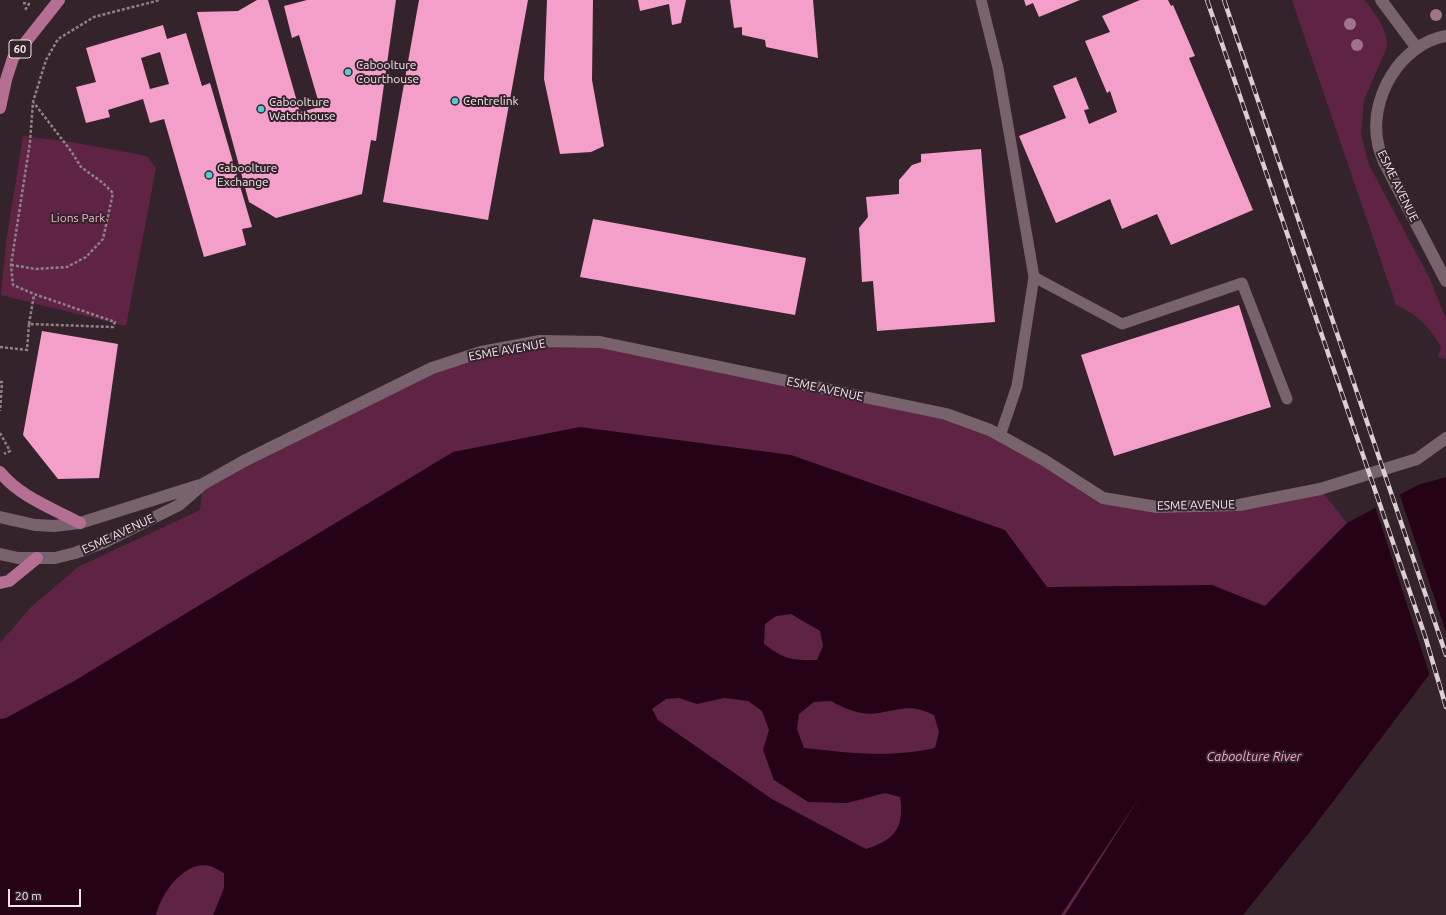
<!DOCTYPE html>
<style>
body{margin:0}
#map{position:relative;width:1446px;height:915px;overflow:hidden;background:#35232c;font-family:Ubuntu,sans-serif}
canvas{display:block}
.scale{position:absolute;left:8px;top:889px;width:73px;height:18px;box-sizing:border-box;border:2px solid #f3e6eb;border-top:0;padding-left:5px;font-size:12px;line-height:14px;white-space:nowrap;color:#f3e6eb;-webkit-text-stroke:3px #35232c;paint-order:stroke}
</style>
<div id="map">
<canvas width="1446" height="915"></canvas>
<div class="scale">20 m</div>
</div>
<script>
const g = document.querySelector('canvas').getContext('2d');
g.lineJoin = 'round';
function fillPath(path, color) {
  g.fillStyle = color;
  g.fill(path, 'evenodd');
}
function trace(path, color, width, dash) {
  g.strokeStyle = color;
  g.lineWidth = width;
  g.lineCap = dash ? 'butt' : 'round';
  g.setLineDash(dash || []);
  g.stroke(path);
}
function drawText(font, color, halo, rows, align = 'center') {
  g.font = font + ' Ubuntu,sans-serif';
  g.lineWidth = 4;
  g.setLineDash([]);
  g.textBaseline = 'middle';
  g.strokeStyle = halo;
  g.fillStyle = color;
  for (const [text, x, y, turn = 0] of rows) {
    g.save();
    g.translate(x, y);
    g.rotate((+turn || 0) * Math.PI / 180);
    g.textAlign = isNaN(turn) ? turn : align;
    if (halo) g.strokeText(text, 0, 0);
    g.fillText(text, 0, 0);
    g.restore();
  }
}
fillPath(new Path2D(`
 M1292 0H1364C1376 14 1387 29 1387 47L1364 100 1361 134 1369 165 1430 279 1446 319V359L1438 357 1441 347C1429 326 1418 315 1396 305Z
 M23 136 71 142 147 156 156 168 126 326 1 295 6 242Z
 M540 341 600 342 990 430 1103 498 1157 507 1239 505 1320 489 1347 523 1265 606 1156 771 1065 915H0V643L31 607 78 567 200 510 203 484 432 368Z`), '#5f2444');
fillPath(new Path2D(`
 M580 427 791 455 1005 530 1047 587 1212 585 1265 606 1347 523 1418 485 1446 477V658L1429 675 1309 833 1243 915H1065L1143 792 1061 915H213L224 888V873C220 871 214 867 210 866 184 860 161 894 156 915H0V719L6 718 74 681 453 452ZM791 614 820 631 823 646 817 660C791 660 785 660 764 644L765 624 776 616ZM679 698 697 704 724 698 748 701 762 711 769 730 763 750 774 780 808 802 847 803 885 793 900 797C905 828 894 840 866 849L772 799 658 720 652 709 666 699ZM831 701C844 709 863 716 879 713 904 709 910 704 934 715L939 732 935 748C890 758 849 753 804 748L797 729 799 714 814 702Z`), '#250216');
fillPath(new Path2D(`
 M1399 493 1446 632V661L1430 676 1375 506Z`), '#35232c');
fillPath(new Path2D(`
 M257 0H268L300 112 320 107 299 35 292 38 284 6 307 0H396L376 141 371 140 362 194 276 218 249 202 197 12 238 11Z
 M419 0H528L488 220 383 202Z
 M547 0H593L592 80 604 146 591 152 560 154 544 79Z
 M638 0H686L681 23 672 25 669 4 640 11Z
 M730 0H813L818 58 766 47 765 40 742 35V27L734 28Z
 M1024 0H1080L1039 17 1033 3 1026 6Z
 M1140 0H1168L1171 6 1173 5 1195 56 1189 58 1253 210 1171 245 1157 214 1122 229 1110 199 1056 223 1019 136 1066 118 1053 86 1076 77 1089 109 1084 110 1089 124 1117 112 1110 91 1107 93 1085 41 1110 32 1102 16Z
 M163 25 167 39 186 33 202 86 210 83 252 227 242 229 246 245 204 257 164 119 150 123 143 99 108 110 110 117 86 123 76 87 96 82 86 48ZM160 52 169 84 150 89 141 58Z
 M981 149 995 322 877 331 873 281 862 282 859 228 868 217 866 197 899 194V180L912 165 921 162V154Z
 M593 219 806 258 795 315 580 277Z
 M1239 305 1271 407 1114 456 1081 355Z
 M42 331 118 344 99 478 58 479 23 435Z`), '#f49fc9');
trace(new Path2D(`
 M23 3 29 4 25 10
 M11 265 36 269 67 267 86 257 103 239 113 193 103 183 81 167 71 151 34 103
 M29 324 34 295
 M0 347 27 350 29 324 113 327 115 322 34 294 13 285 11 265 30 142 33 102 46 60 58 39 94 17 160 0
 M0 382H2L0 411
 M0 433 10 451 4 454`), '#908087', 2.5, [3, 2]);
trace(new Path2D(`
 M981 0 998 68 1034 277 1017 386 1000 436
 M1034 277 1122 324 1242 283 1287 399`), '#78626c', 11);
trace(new Path2D(`
 M1381 0 1416 47`), '#78626c', 12);
trace(new Path2D(`
 M1446 36C1400 44 1368 99 1378 144 1379 150 1382 156 1384 162L1446 281
 M0 517 35 525 54 526 80 523 200 485
 M0 554 18 558H55L75 553 105 542 179 505 203 484 244 461 432 368 481 352 540 341 600 342 946 414 990 430 1044 460 1103 498 1157 507 1239 505 1320 489 1417 459 1446 438`), '#78626c', 12);
trace(new Path2D(`
 M0 108 6 80 13 58 59 0
 M0 472C20 497 52 508 80 523
 M0 583 9 581 37 558`), '#b56f92', 12);
const rail = new Path2D(`
 M1207 0 1425 636 1446 707
 M1224 0 1446 655`);
trace(rail, '#dcced4', 4.5);
trace(rail, '#35232c', 3, [9]);
g.fillStyle = '#9f7388';
for (const [x, y] of [
 [1436,15],
 [1350,24],
 [1357,45]
]) {
  g.beginPath();
  g.arc(x, y, 6, 0, 2 * Math.PI);
  g.fill();
}
for (const [x, y, r, color] of [
 [348,72,4,"#51ccd1"],
 [455,101,4,"#51ccd1"],
 [261,109,4,"#51ccd1"],
 [209,175,4,"#51ccd1"]
]) {
  const dot = new Path2D();
  dot.arc(x, y, r, 0, 2 * Math.PI);
  g.fillStyle = color;
  g.fill(dot);
  trace(dot, '#35232c', 1.5);
}
for (const [x, y, w] of [
 [20,49,22]
]) {
  const box = new Path2D();
  box.roundRect(x - w / 2, y - 9, w, 18, 3);
  g.fillStyle = '#35232c';
  g.fill(box);
  trace(box, '#f3e6eb', 1);
}
drawText('bold 11px', '#f3e6eb', null, [
 ["60",20,49]
]);
drawText('12px', '#f3e6eb', '#35232c', [
 ["Caboolture",356,65],
 ["Courthouse",356,79],
 ["Centrelink",463,101],
 ["Caboolture",269,102],
 ["Watchhouse",269,116],
 ["Caboolture",217,168],
 ["Exchange",217,182]
], 'left');
drawText('12px', '#f3e6eb', '#35232c', [
 ["ESME AVENUE",1398,186,64],
 ["ESME AVENUE",507,350,-10],
 ["ESME AVENUE",825,389,12],
 ["ESME AVENUE",1196,505,-1],
 ["ESME AVENUE",118,534,-25]
]);
drawText('12px', '#f5b4d3', '#35232c', [
 ["Lions Park",78,218]
]);
drawText('italic 13px', '#fba5cf', '#35232c', [
 ["Caboolture River",1254,757]
]);
</script>
